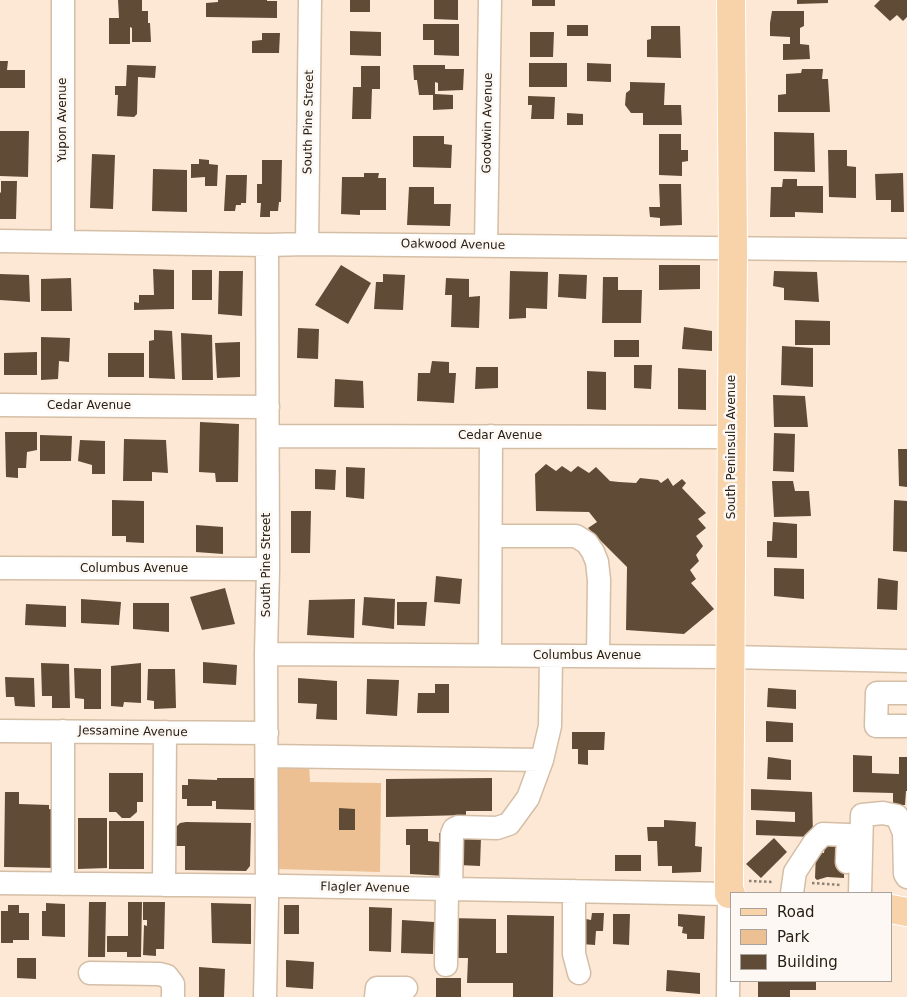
<!DOCTYPE html>
<style>
body{margin:0}
#map{position:relative;width:907px;height:997px;overflow:hidden;background:#fce8d5;font-family:"DejaVu Sans",sans-serif}
canvas{display:block}
.legend{position:absolute;left:730px;top:892px;width:162px;height:90px;box-sizing:border-box;background:#fdf8f3;border:1px solid #a8a29b;margin:0;padding:6px 9px;list-style:none;font-size:15px;color:#282017}
.legend li{display:flex;align-items:center;gap:10px;height:25px}
.legend b{width:25px;border:1px solid #a8a29b}
</style>
<div id="map">
<canvas width="907" height="997"></canvas>
<ul class="legend">
<li><b style="height:6px;background:#f8d2a8"></b>Road</li>
<li><b style="height:14px;background:#edc093"></b>Park</li>
<li><b style="height:14px;background:#604b37"></b>Building</li>
</ul>
</div>
<script>
const g = document.querySelector('canvas').getContext('2d');
g.lineJoin = 'round';
function fillPath(path, color) {
  g.fillStyle = color;
  g.fill(path, 'evenodd');
}
function trace(path, color, width, dash) {
  g.strokeStyle = color;
  g.lineWidth = width;
  g.lineCap = dash ? 'butt' : 'round';
  g.setLineDash(dash || []);
  g.stroke(path);
}
function drawText(font, color, halo, rows, align = 'center') {
  g.font = font + ' "DejaVu Sans",sans-serif';
  g.lineWidth = 5;
  g.setLineDash([]);
  g.textBaseline = 'middle';
  g.strokeStyle = halo;
  g.fillStyle = color;
  for (const [text, x, y, turn = 0] of rows) {
    g.save();
    g.translate(x, y);
    g.rotate((+turn || 0) * Math.PI / 180);
    g.textAlign = isNaN(turn) ? turn : align;
    if (halo) g.strokeText(text, 0, 0);
    g.fillText(text, 0, 0);
    g.restore();
  }
}
fillPath(new Path2D(`
 M277 763 309 764 310 782 381 783 380 872 277 869Z`), '#edc093');
fillPath(new Path2D(`
 M118 0H142V11H148V23H150L151 42H132V28L130 27V44H109V18H119Z
 M218 0H267V1H277V18L206 17V3L218 2Z
 M350 0H370V12H350Z
 M434 0H458V20L434 19Z
 M532 0H555V6H532Z
 M797 0H828V3L797 4Z
 M880 0H907V17L903 21 897 15 890 21 874 6Z
 M772 11H804V26L800 28V44L809 45 810 59 783 60V44H790V37L770 36V23Z
 M423 24H459V56L434 55V40H423Z
 M567 25H588V36H567Z
 M651 26H680L681 58 647 57V40L651 39Z
 M350 31 381 32V56L350 55Z
 M530 32H554L553 57H530Z
 M262 33H280L279 53H252V41L262 40Z
 M0 61H8L7 70H25V88H0Z
 M529 63H567V87H529Z
 M587 63 611 64V82L587 81Z
 M127 65 156 66 155 78 138 77 137 114 134 117 117 116 118 95H115V86H126Z
 M413 65H445V69H464L463 90 438 91V83L435 82V94L453 95V109L433 110V95H419L417 80H414Z
 M361 66H380V89H372L371 119H352L353 87H361Z
 M802 69H823L822 79H828L830 112H778V95L786 94V74L801 73Z
 M630 82 665 83 664 105H681L682 125H643V113H631L625 105 626 93 630 90Z
 M528 96 555 97 554 119H531L532 105H528Z
 M567 113 583 114V125H567Z
 M0 131H29L28 177 0 176Z
 M774 132 814 133 815 172 774 171Z
 M659 134H681V150H688V161L682 162V176L659 175Z
 M413 136H444V144L452 145 451 168 413 167Z
 M828 150H847V166L856 167V198L829 197Z
 M92 154 115 155 113 209 90 208Z
 M199 159 209 160V164L218 165 217 186H205V177L191 178V164H199Z
 M262 160H282L281 202H279L278 211H270V217H260L261 203H257V184H262Z
 M153 169 187 170V212L152 211Z
 M364 173H379L378 178H386V210H360V215L341 214 342 177H364Z
 M903 173 904 212H891V200H876L875 174Z
 M226 175H247L246 203H241V205H236L235 211H224Z
 M783 179H797V186H823V213L795 212V217H770L771 187H782Z
 M1 181H17L16 219H0V193L1 192Z
 M659 184H681L682 225 660 226V218L650 217 649 207H660Z
 M409 187H434V204H451L450 226 407 225Z
 M341 265 371 283 348 324 315 305Z
 M659 265H700V289L659 290Z
 M153 269 174 270V309L134 310V302L139 303V295H154Z
 M192 270H212V300H192Z
 M219 271H243L242 316 218 314Z
 M510 271 548 272 547 309 526 308V318L509 319Z
 M774 271 817 272 819 302 784 300V288L773 286Z
 M0 274 29 275 30 302 0 300Z
 M383 274 405 275 403 310 374 309 376 282H383Z
 M559 274 587 275 586 299 558 297Z
 M603 277H618V290H642L641 323H602Z
 M71 278 72 311H41V279Z
 M446 278 469 279V297L480 296 479 328 451 327 452 295H445Z
 M795 320 830 321V345H795Z
 M684 327 712 331V351L682 349Z
 M298 328 319 329 318 359 297 358Z
 M154 330 172 331 175 379 149 378V341L154 340Z
 M181 333 212 335 213 380H182Z
 M41 337 70 338 69 362 59 361 58 379 41 380Z
 M614 340H639V357H614Z
 M240 342V377L217 378 215 343Z
 M782 346 813 348V387L781 385Z
 M37 352V375H4V353Z
 M108 353H144V377H108Z
 M432 361 449 362V373H456L454 403 417 401 418 373H430Z
 M634 365H652L651 389 634 388Z
 M476 367H498V388L475 389Z
 M678 368 706 370V410L678 409Z
 M587 371 606 372V410L587 409Z
 M335 379 363 381 364 408 334 407Z
 M773 395 805 396 808 427H774Z
 M200 422 239 424 238 482H216L215 473 199 472Z
 M5 432H37V450L27 452 26 468H18V478L6 477Z
 M774 433 795 434 794 472 773 471Z
 M40 435 72 436 71 461H40Z
 M124 439 166 440 168 473 152 472V481H123Z
 M80 440 105 441V474H92V465L78 461Z
 M898 449H907V487L899 486Z
 M546 464 556 471 562 466 571 472 578 466 589 473 596 467 610 481 619 482 636 483 640 478 658 480 661 483 668 478 673 486 682 479 686 483 682 488 706 513 698 519 706 528 696 536 703 546 696 555 699 561 690 570 696 579 691 583 714 609 684 634 626 630 627 567 588 528 597 522 589 512 536 511 535 474Z
 M346 467 365 468 364 499 346 497Z
 M315 469 336 470 335 490 315 489Z
 M772 481H793L795 491H809L811 516 774 517Z
 M112 500 144 501V543L126 542V536H112Z
 M894 500 907 501V552L893 551Z
 M291 511H311L310 553H291Z
 M773 522 797 524V558L767 557V541H772Z
 M196 525 223 527V554L196 552Z
 M774 568 804 569V599L774 596Z
 M436 576 462 579 460 604 434 602Z
 M878 578 898 581 897 610 877 609Z
 M225 588 235 624 202 630 190 597Z
 M364 597 395 599 394 629 362 625Z
 M81 599 121 602 119 625 81 623Z
 M355 599 354 638 307 635 309 600Z
 M397 602H427L425 626 397 625Z
 M133 603H169V632L133 629Z
 M26 604 66 606V627L25 625Z
 M203 662 237 665 236 685 203 683Z
 M41 663 69 664 70 708H52V696H42Z
 M141 663V703L124 702 123 707 111 706V666Z
 M74 668 101 669V709H84V699L75 698Z
 M148 669H175L176 708 154 709V701L147 700Z
 M5 677 34 678 35 707 15 706 14 697H6Z
 M298 678 337 681V720L316 719 317 704 298 703Z
 M367 679 399 680 397 716 366 714Z
 M435 684H449V713H417L418 693H435Z
 M768 688 796 690V709L767 707Z
 M766 721 793 723V742H766Z
 M572 732H605L604 750H588V765L578 764V749H572Z
 M853 755 872 756V773L899 774V757H907V791H906L905 805H893V793L853 792Z
 M768 757 791 760V780L767 779Z
 M109 773H143V802H137V812L130 818H122L116 812H109Z
 M217 778H257L256 810 216 809V801H212V806H187V799H182V785H188V779L217 780Z
 M492 778V811H466V815L386 817V779Z
 M751 789 812 792 813 837 756 835V820L795 822V812L751 810Z
 M5 792H19V804L49 805V809L55 810V868L4 867Z
 M339 808 355 809V830H339Z
 M78 818H107V868L78 869Z
 M664 820 696 822 695 846 702 847 701 872 672 873V866H658L657 841H648L647 827H664Z
 M109 821H144V869H109Z
 M186 822 251 823 250 866 246 871 185 870V846H173L175 828 180 823Z
 M406 829H428V841L439 842V833H446L445 876 410 874V845H406Z
 M460 837 481 838 480 866 458 865Z
 M774 838 787 852 761 878 746 864Z
 M825 845 844 846V878L827 877 817 880 815 878 816 852 824 853Z
 M615 855H641V871H615Z
 M89 902H106L105 957H88Z
 M128 902H142L141 957H127V952H107V936H128Z
 M143 902H165L164 949H156V956L143 955 144 925 147 926V920H143Z
 M46 903 65 904V937L42 936V911H46Z
 M211 903 251 904V944L212 943Z
 M8 905H19V913H29V940H13V943H1V911H8Z
 M284 905H299V934H284Z
 M369 907 392 908 391 952 369 951Z
 M592 913H604L603 931H596L595 945 581 944V918L591 920Z
 M613 914H630L629 945 613 944Z
 M678 914 705 916 704 939H687V934L682 933 683 927 678 926Z
 M507 915 554 916 553 997H513V983H467L468 958H448L449 918 496 919V953H507Z
 M402 920 434 922 433 954 401 953Z
 M17 958H36V979L17 978Z
 M286 960 314 962 313 989 286 987Z
 M199 967 225 969 224 997H199Z
 M667 970 700 973V994L666 991Z
 M436 978H461V997H436Z
 M758 981H816V990H790V997H758Z`), '#604b37');
const minor = new Path2D(`
 M0 241 267 245 307 244 907 250
 M63 241V0
 M307 244 310 0
 M486 246 490 0
 M0 405 268 407
 M268 436 732 437
 M491 536H576L587 543 593 552 597 562 599 580 598 656
 M0 568 268 569
 M266 654 730 657 907 661
 M490 655 491 436
 M907 693H877L876 726H907
 M0 731 267 733
 M63 731V884
 M267 756 542 760
 M0 883 284 886 729 894 728 997
 M164 885 165 732
 M451 889 452 834 454 829 458 827 497 828 509 824 528 798 542 760 550 726 551 656
 M574 891V954L579 973
 M792 893 795 872 814 843 823 834 848 835 847 862
 M860 893 862 815 883 813 897 816 904 833 905 874 907 877
 M446 965 447 889
 M90 973 159 974 167 976 173 984V997
 M265 997 267 900 266 654 268 569 267 245
 M376 997 377 988H406`);
const major = new Path2D(`
 M731 894H729V880L733 249 731 0
 M891 909 907 912`);
trace(minor, '#d5bea6', 25);
trace(major, '#fff', 30);
trace(new Path2D(`
 M749 881 774 882
 M812 883 841 885`), '#8e8072', 2.5, [2.5, 2.5]);
trace(minor, '#fff', 22);
trace(major, '#f8d2a8', 28);
drawText('12px', '#282017', '#fdf8f3', [
 ["Yupon Avenue",63,120,-90],
 ["South Pine Street",309,122,-89],
 ["Goodwin Avenue",488,123,-89],
 ["Oakwood Avenue",453,245,1],
 ["Cedar Avenue",89,406],
 ["Cedar Avenue",500,436],
 ["South Peninsula Avenue",732,447,-90],
 ["South Pine Street",267,565,-90],
 ["Columbus Avenue",134,569],
 ["Columbus Avenue",587,656],
 ["Jessamine Avenue",133,732,1],
 ["Flagler Avenue",365,888,1]
]);
</script>
